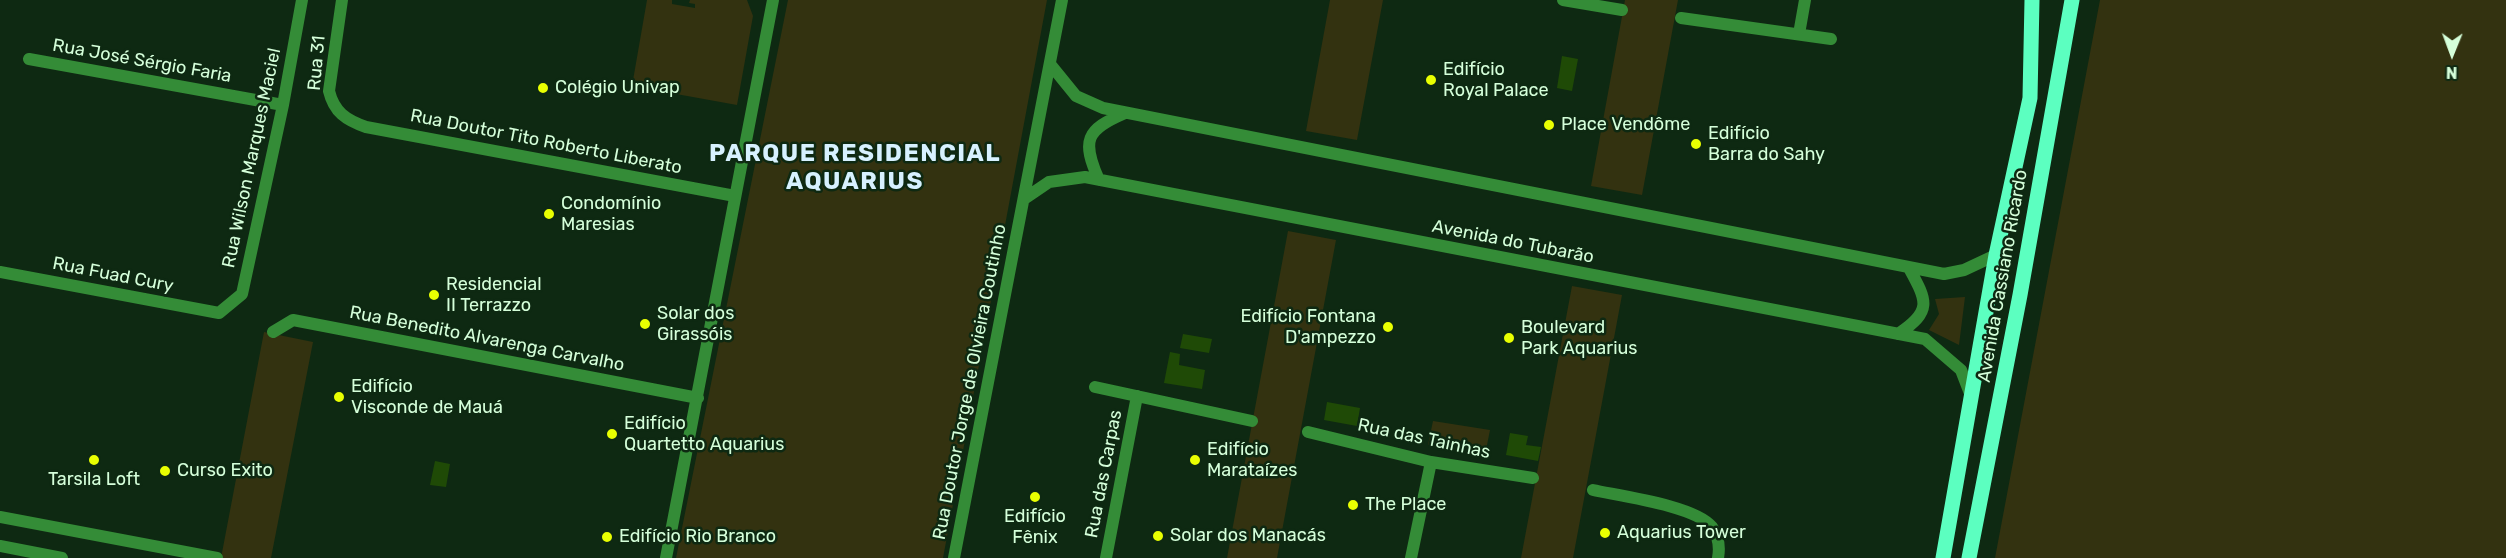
<!DOCTYPE html>
<meta charset="utf-8">
<style>
body{margin:0}
#map{position:relative;width:2506px;height:558px;overflow:hidden;background:#0e2912;font-family:Rubik,sans-serif}
canvas{display:block}
.north{position:absolute;left:2422px;top:24px;width:60px;height:60px;-webkit-text-stroke:4px #0e2912;paint-order:stroke;rotate:181deg;font-size:16px;font-weight:700;line-height:24px;text-align:center;color:#d5ffda}
.north::after{content:'';display:block;margin:auto;width:21px;height:27px;background:#d5ffda;clip-path:polygon(50% 0,100% 100%,50% 72%,0 100%)}
</style>
<div id="map">
<canvas width="2506" height="558"></canvas>
<div class="north">N</div>
</div>
<script>
const g = document.querySelector('canvas').getContext('2d');
g.lineJoin = 'round';
function fillPath(path, color) {
  g.fillStyle = color;
  g.fill(path, 'evenodd');
}
function trace(path, color, width, dash) {
  g.strokeStyle = color;
  g.lineWidth = width;
  g.lineCap = dash ? 'butt' : 'round';
  g.setLineDash(dash || []);
  g.stroke(path);
}
function drawText(font, color, halo, rows, align = 'center') {
  g.font = font + ' Rubik,sans-serif';
  g.lineWidth = 5;
  g.setLineDash([]);
  g.textBaseline = 'middle';
  g.strokeStyle = halo;
  g.fillStyle = color;
  for (const [text, x, y, turn = 0] of rows) {
    g.save();
    g.translate(x, y);
    g.rotate((+turn || 0) * Math.PI / 180);
    g.textAlign = isNaN(turn) ? turn : align;
    if (halo) g.strokeText(text, 0, 0);
    g.fillText(text, 0, 0);
    g.restore();
  }
}
fillPath(new Path2D(`
 M647 0H672V4L695 8V4L689 3 690 0H747L753 16 737 105 632 86Z
 M788 0H1047L943 558H676Z
 M1330 0H1383L1357 140 1306 131Z
 M1625 0H1678L1642 195 1591 186Z
 M2100 0H2506V558H1995Z
 M1288 231 1336 240 1277 558H1227Z
 M1572 286 1622 295 1573 558H1521Z
 M1965 297 1959 345 1929 330 1939 314 1935 299Z
 M264 332 313 342 271 558H221Z
 M1433 421 1490 430 1485 455 1428 445Z`), '#333210');
fillPath(new Path2D(`
 M1562 56 1578 59 1572 91 1557 88Z
 M1183 334 1212 339 1209 353 1180 348Z
 M1170 352 1180 354 1179 365 1205 370 1202 389 1164 383Z
 M1327 402 1360 408 1357 426 1324 420Z
 M1510 433 1528 436 1526 445 1541 447 1538 461 1506 455Z
 M435 461 450 464 446 487 430 485Z`), '#1f4a06');
trace(new Path2D(`
 M342 0 329 91C334 112 346 120 366 127L735 196
 M1563 0 1622 10
 M1681 18 1831 39
 M1799 34 1805 0
 M29 59 283 105
 M1050 64 1076 96 1103 108 1944 274 1964 270 1996 255
 M1099 180C1081 140 1086 130 1125 113
 M1024 199 1049 182 1085 177 1925 339 1961 370 1971 396
 M0 272 219 313 242 294 283 105 302 0
 M273 332 293 320 698 398
 M1898 334C1933 311 1927 301 1909 268
 M1095 387 1252 421
 M1308 432 1431 462 1533 478
 M1593 490C1621 496 1696 506 1712 527 1719 537 1720 547 1718 558
 M666 558 773 0
 M954 558 1062 0
 M1106 558 1137 396
 M1411 558 1431 462`), '#348c37', 12);
trace(new Path2D(`
 M0 517 217 558
 M0 546 62 558`), '#348c37', 12);
trace(new Path2D(`
 M1943 558 1996 255 2030 98 2032 0
 M1969 558 2020 295 2072 0`), '#5cffc0', 15);
for (const [x, y, r, color] of [
 [1431,80,6,"#e9ff01"],
 [543,88,6,"#e9ff01"],
 [1549,125,6,"#e9ff01"],
 [1696,144,6,"#e9ff01"],
 [549,214,6,"#e9ff01"],
 [434,295,6,"#e9ff01"],
 [645,324,6,"#e9ff01"],
 [1388,327,6,"#e9ff01"],
 [1509,338,6,"#e9ff01"],
 [339,397,6,"#e9ff01"],
 [612,434,6,"#e9ff01"],
 [94,460,6,"#e9ff01"],
 [1195,460,6,"#e9ff01"],
 [165,471,6,"#e9ff01"],
 [1035,497,6,"#e9ff01"],
 [1353,505,6,"#e9ff01"],
 [1605,533,6,"#e9ff01"],
 [1158,536,6,"#e9ff01"],
 [607,537,6,"#e9ff01"]
]) {
  const dot = new Path2D();
  dot.arc(x, y, r, 0, 2 * Math.PI);
  g.fillStyle = color;
  g.fill(dot);
  trace(dot, '#0e2912', 2);
}
drawText('18px', '#d5ffda', '#0e2912', [
 ["Rua José Sérgio Faria",142,61,10],
 ["Rua 31",317,63,-85],
 ["Rua Doutor Tito Roberto Liberato",546,142,11],
 ["Rua Wilson Marques Maciel",252,158,-78],
 ["Avenida do Tubarão",1513,242,11],
 ["Rua Fuad Cury",113,275,11],
 ["Avenida Cassiano Ricardo",2003,276,-80],
 ["Rua Benedito Alvarenga Carvalho",487,339,11],
 ["Rua Doutor Jorge de Olvieira Coutinho",970,382,-79],
 ["Rua das Tainhas",1424,439,12],
 ["Rua das Carpas",1104,474,-79]
]);
drawText('18px', '#d5ffda', '#0e2912', [
 ["Edifício",1443,70],
 ["Royal Palace",1443,91],
 ["Colégio Univap",555,88],
 ["Place Vendôme",1561,125],
 ["Edifício",1708,134],
 ["Barra do Sahy",1708,155],
 ["Condomínio",561,204],
 ["Maresias",561,225],
 ["Residencial",446,285],
 ["II Terrazzo",446,306],
 ["Solar dos",657,314],
 ["Girassóis",657,335],
 ["Edifício Fontana",1376,317,"right"],
 ["D'ampezzo",1376,338,"right"],
 ["Boulevard",1521,328],
 ["Park Aquarius",1521,349],
 ["Edifício",351,387],
 ["Visconde de Mauá",351,408],
 ["Edifício",624,424],
 ["Quartetto Aquarius",624,445],
 ["Edifício",1207,450],
 ["Marataízes",1207,471],
 ["Curso Exito",177,471],
 ["Tarsila Loft",94,480,"center"],
 ["The Place",1365,505],
 ["Edifício",1035,517,"center"],
 ["Fênix",1035,538,"center"],
 ["Aquarius Tower",1617,533],
 ["Solar dos Manacás",1170,536],
 ["Edifício Rio Branco",619,537]
], 'left');
g.letterSpacing = '1.5px';
drawText('bold 24px', '#d7f1ff', '#0e2912', [
 ["PARQUE RESIDENCIAL",855,154],
 ["AQUARIUS",855,182]
]);
g.letterSpacing = '0px';
</script>
